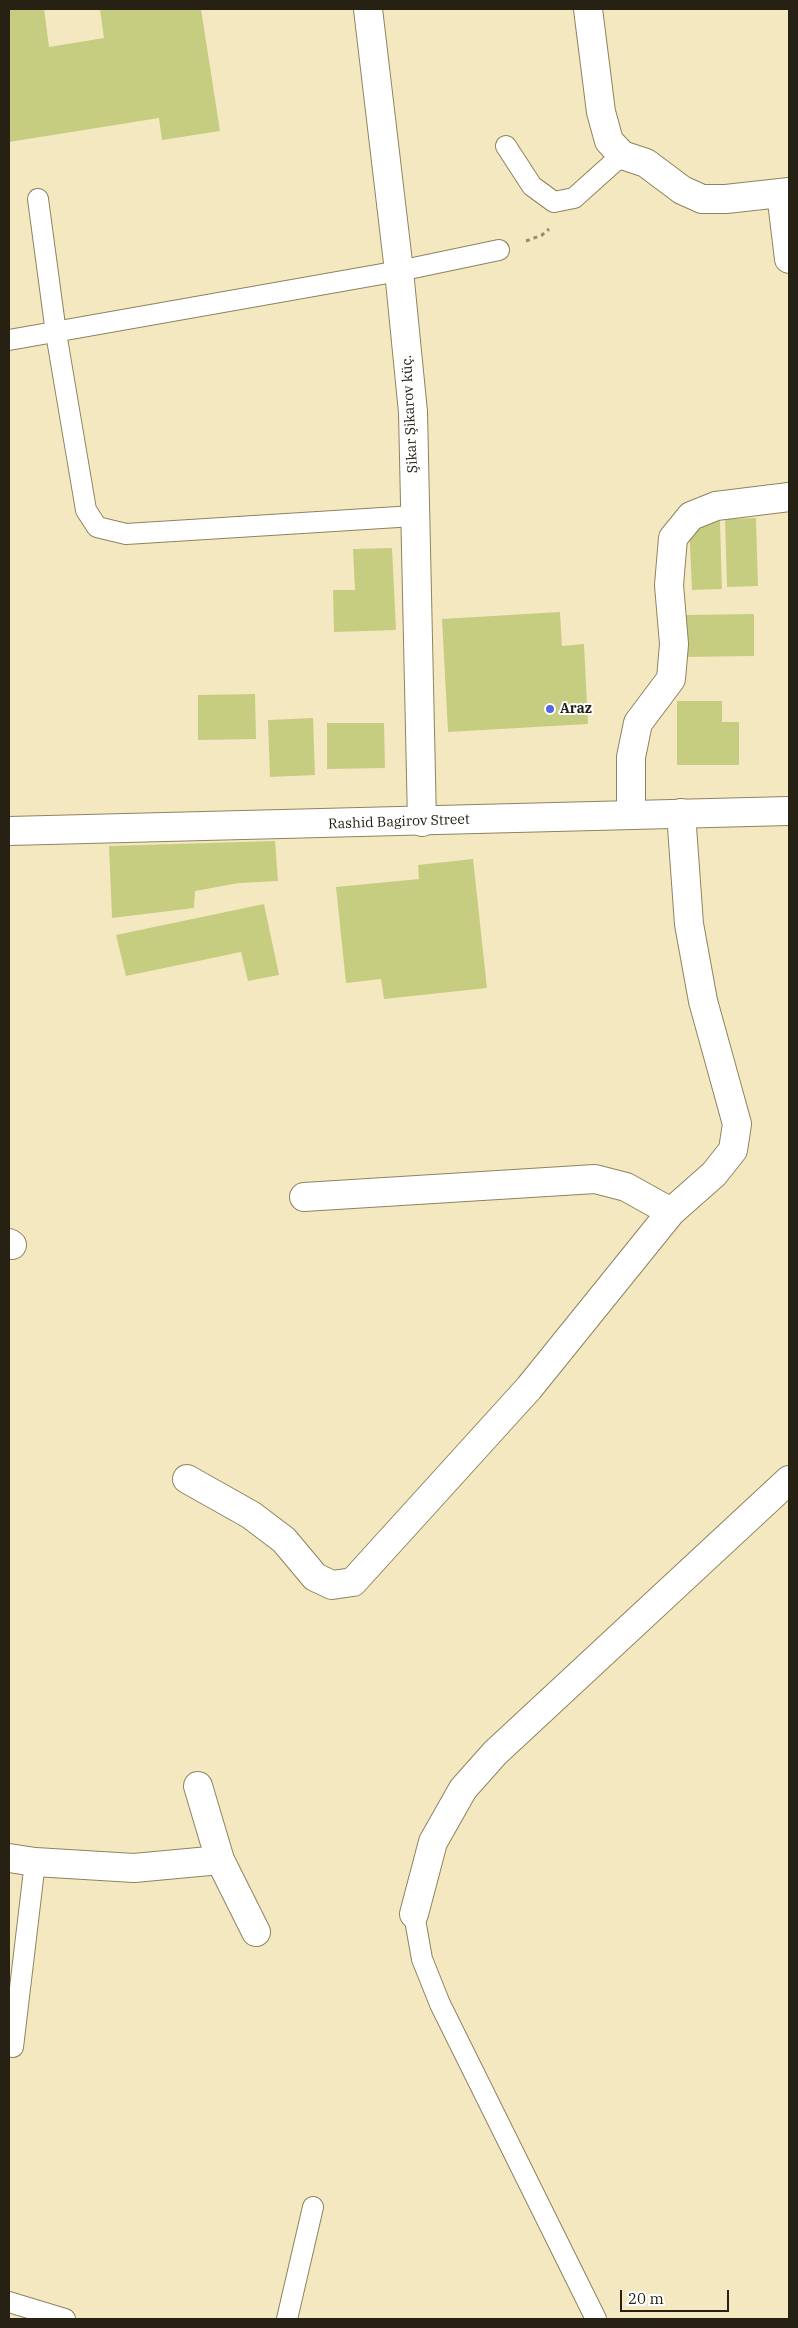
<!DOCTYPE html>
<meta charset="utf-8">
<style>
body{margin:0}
#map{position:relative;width:798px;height:2328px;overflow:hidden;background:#f4e8c1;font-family:"IBM Plex Serif",serif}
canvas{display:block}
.frame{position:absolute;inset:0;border:10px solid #262113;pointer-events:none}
.scale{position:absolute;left:620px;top:2290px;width:109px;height:22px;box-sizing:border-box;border:2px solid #262113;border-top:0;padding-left:6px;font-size:15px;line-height:18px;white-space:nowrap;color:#262113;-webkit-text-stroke:4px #fff;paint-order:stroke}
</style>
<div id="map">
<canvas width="798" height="2328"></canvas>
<div class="frame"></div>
<div class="scale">20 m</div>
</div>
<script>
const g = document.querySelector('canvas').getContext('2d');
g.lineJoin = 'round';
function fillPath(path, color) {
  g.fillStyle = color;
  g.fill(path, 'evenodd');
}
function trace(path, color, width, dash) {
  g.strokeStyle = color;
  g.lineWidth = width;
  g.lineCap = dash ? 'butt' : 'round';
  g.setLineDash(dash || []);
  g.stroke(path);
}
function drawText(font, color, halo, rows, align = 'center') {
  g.font = font + ' "IBM Plex Serif",serif';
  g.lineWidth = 4;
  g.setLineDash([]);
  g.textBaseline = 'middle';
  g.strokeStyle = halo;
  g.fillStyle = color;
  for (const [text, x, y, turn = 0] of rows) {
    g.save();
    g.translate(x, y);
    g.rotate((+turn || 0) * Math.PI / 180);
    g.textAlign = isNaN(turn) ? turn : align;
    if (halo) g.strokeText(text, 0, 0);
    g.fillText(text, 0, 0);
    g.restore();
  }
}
fillPath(new Path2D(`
 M16 9H44L49 47 104 38 100 9H201L220 131 162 140 159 118 9 142V10Z
 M756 518 758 586 727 587 725 519Z
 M720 521 722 589 692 590 689 522Z
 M392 548 396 630 334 632 333 590H355L353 549Z
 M560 612 562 646 584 644 588 724 448 732 442 619Z
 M754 614V656L686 657 685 615Z
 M255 694 256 739 198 740V695Z
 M677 701H722V722H739V765H677Z
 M313 718 315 775 270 777 268 720Z
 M327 723H384L385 768 327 769Z
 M275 841 278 881 239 883 195 891 194 908 112 918 109 846Z
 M473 859 487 988 384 999 381 979 346 983 336 887 419 879 418 865Z
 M264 904 279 975 248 981 241 952 126 976 116 935Z`), '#c6cd81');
const service = new Path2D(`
 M506 146 532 186 554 202 574 198 622 155
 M38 199 56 333 86 510 97 527 126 534 414 516
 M9 340 399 271 499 250
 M414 1914 422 1959 440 2004 596 2319
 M13 2047 35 1862
 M9 2302 65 2319
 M287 2319 313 2207`);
const minor = new Path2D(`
 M368 9 399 271 413 412 422 822
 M588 9 601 112 609 141 622 155 646 163 682 190 702 199H726L789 192
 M781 193 789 259
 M631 814V757L638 723 671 679 674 644 669 585 673 538 691 516 716 506 789 497
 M304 1197 595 1179 626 1187 671 1212
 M9 1243 12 1245
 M187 1479 251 1515 284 1540 315 1577 332 1585 353 1582 529 1388 671 1212 714 1174 733 1150 737 1124 703 1001 689 924 681 813
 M198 1786 220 1860
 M9 1858 35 1862 134 1868 220 1860 256 1932
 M414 1914 433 1842 463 1789 495 1753 789 1480`);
const tertiary = new Path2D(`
 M9 831 789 811`);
trace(service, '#8e835f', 22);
trace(minor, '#8e835f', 30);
trace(tertiary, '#8e835f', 30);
trace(new Path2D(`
 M526 241 542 235 549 229`), '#968d71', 3, [4, 4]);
trace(service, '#fff', 20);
trace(minor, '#fff', 28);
trace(tertiary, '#fff', 28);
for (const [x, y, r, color] of [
 [550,709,5,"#5667de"]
]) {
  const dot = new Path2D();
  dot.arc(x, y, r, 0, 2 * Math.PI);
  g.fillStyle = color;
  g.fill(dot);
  trace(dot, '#fff', 2);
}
drawText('14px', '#262113', '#fff', [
 ["Şikar Şikarov küç.",410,414,-93],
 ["Rashid Bagirov Street",399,822,-2]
]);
drawText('bold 14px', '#262113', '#fff', [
 ["Araz",560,709]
], 'left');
</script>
